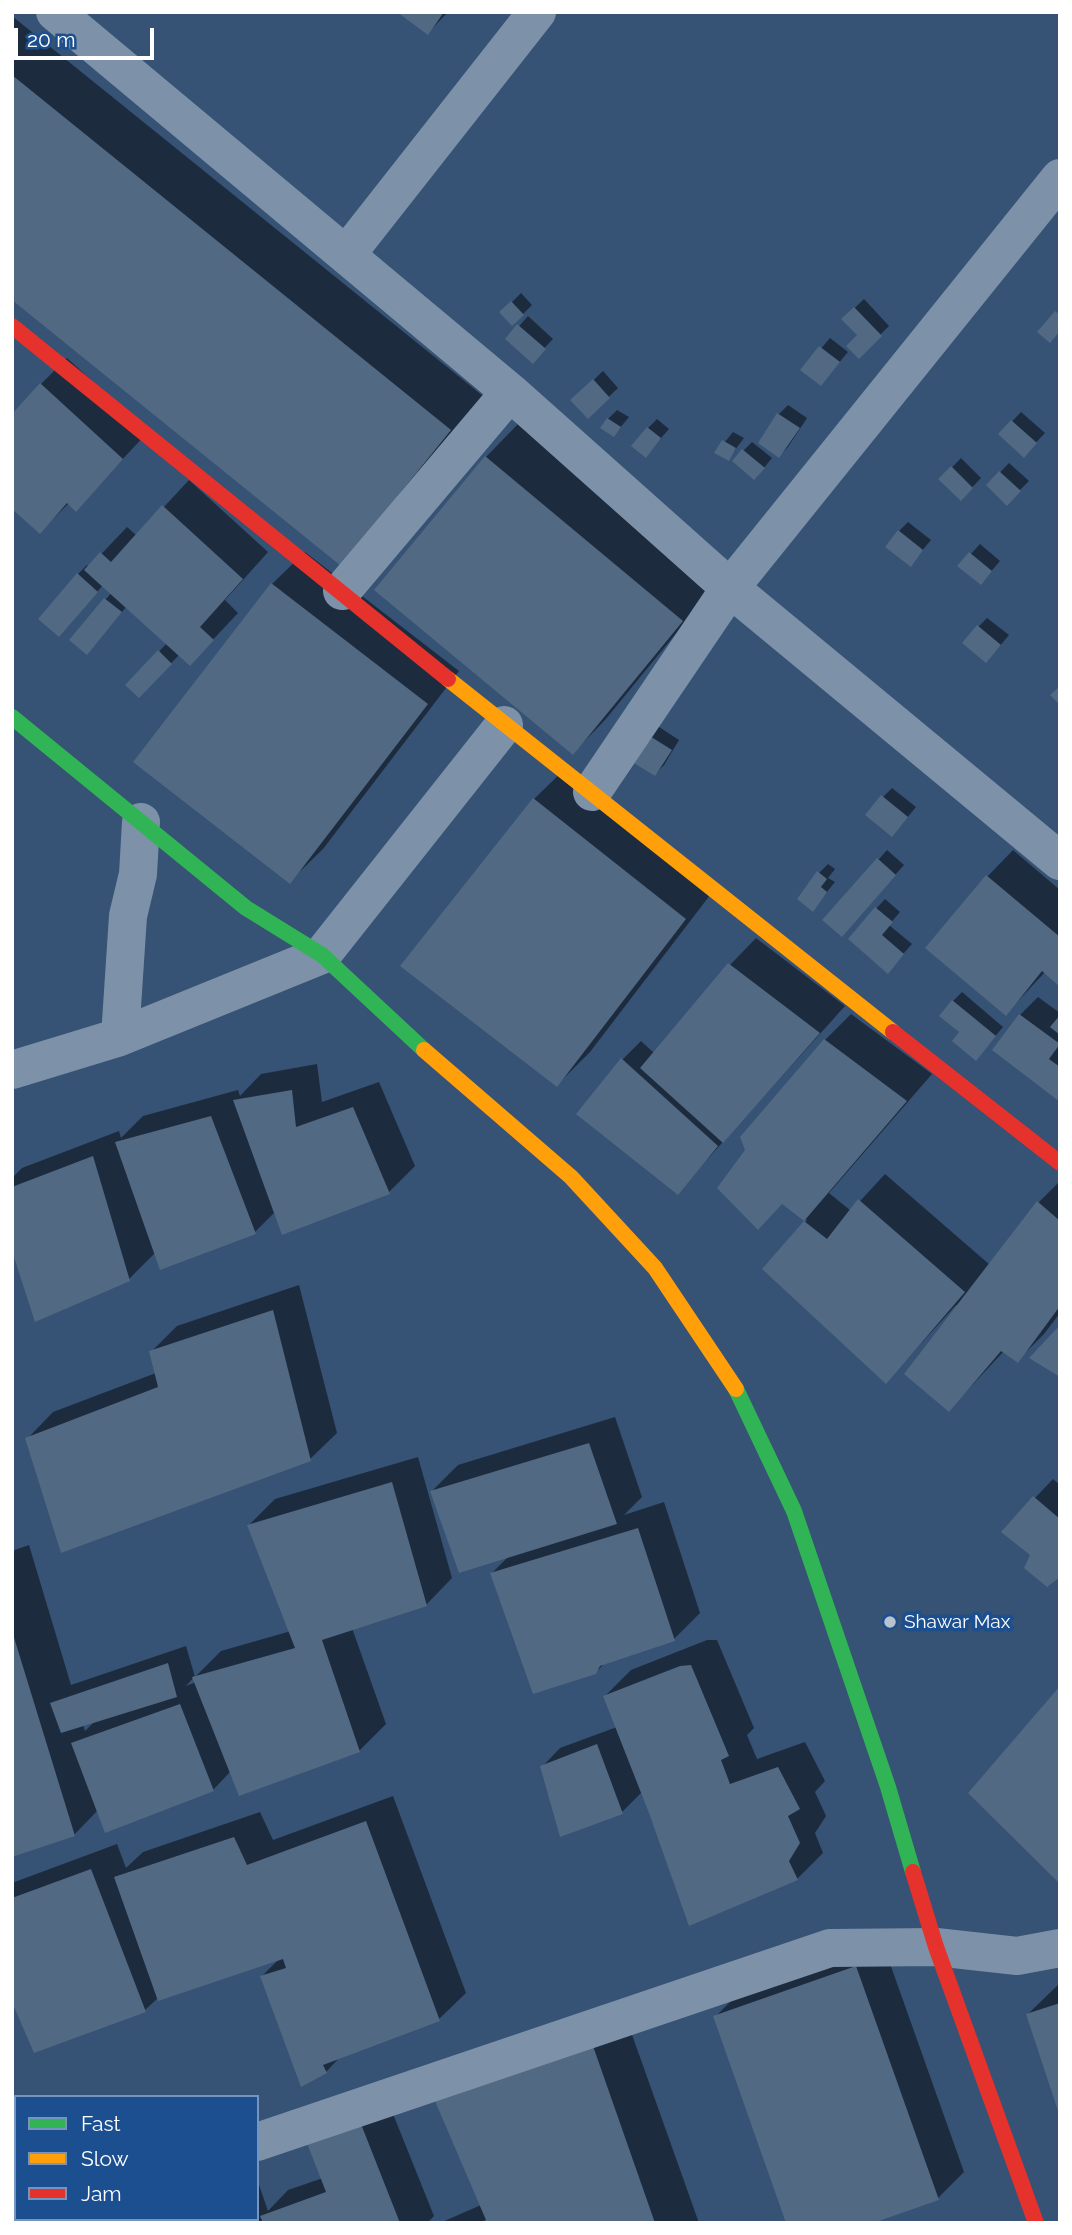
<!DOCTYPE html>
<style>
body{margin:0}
#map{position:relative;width:1072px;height:2235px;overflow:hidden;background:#365274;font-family:Raleway,sans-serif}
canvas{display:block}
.frame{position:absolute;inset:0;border:14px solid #fff;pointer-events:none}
.legend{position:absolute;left:14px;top:2095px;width:245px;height:126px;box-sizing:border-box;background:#1b4f8f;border:2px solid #7695bc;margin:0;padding:9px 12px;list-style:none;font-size:21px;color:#fff}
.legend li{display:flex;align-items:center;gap:14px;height:35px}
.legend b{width:35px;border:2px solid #7695bc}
.scale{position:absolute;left:14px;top:28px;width:140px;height:32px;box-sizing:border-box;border:4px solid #fff;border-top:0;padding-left:9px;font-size:21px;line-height:24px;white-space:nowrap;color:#fff;-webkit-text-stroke:5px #1b4f8f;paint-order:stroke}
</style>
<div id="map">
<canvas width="1072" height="2235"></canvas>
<div class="frame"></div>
<ul class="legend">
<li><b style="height:9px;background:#30b455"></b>Fast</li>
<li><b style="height:9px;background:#ff9f0a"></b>Slow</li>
<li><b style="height:9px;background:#e5322d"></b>Jam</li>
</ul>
<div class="scale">20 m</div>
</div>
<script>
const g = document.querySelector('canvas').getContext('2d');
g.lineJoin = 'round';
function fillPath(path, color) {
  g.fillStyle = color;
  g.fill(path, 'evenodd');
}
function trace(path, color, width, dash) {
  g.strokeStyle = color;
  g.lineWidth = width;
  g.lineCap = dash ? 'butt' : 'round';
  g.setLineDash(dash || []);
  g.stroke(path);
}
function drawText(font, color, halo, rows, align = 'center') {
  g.font = font + ' Raleway,sans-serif';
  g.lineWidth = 7;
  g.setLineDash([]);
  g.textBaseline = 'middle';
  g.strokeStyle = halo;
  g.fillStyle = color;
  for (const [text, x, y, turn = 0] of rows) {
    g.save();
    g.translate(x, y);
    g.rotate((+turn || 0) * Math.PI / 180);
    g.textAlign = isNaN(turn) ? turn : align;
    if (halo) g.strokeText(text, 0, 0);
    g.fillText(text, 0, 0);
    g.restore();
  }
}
fillPath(new Path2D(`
 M400 12H448L428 33Z
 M12 16 483 396 373 531 12 298Z
 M521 293 532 305 523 314 511 303Z
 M864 299 889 326 859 356V335L843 319Z
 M528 316 553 339 532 361 508 339Z
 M830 338 848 352 821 384 803 370Z
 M67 358 148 432 76 509 69 503 40 532 41 384Z
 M603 371 618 388 588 417 573 400Z
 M788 405 807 418 788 447 779 456 760 443 779 414Z
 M617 410 629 417 614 435 608 419Z
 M1021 412 1045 433 1024 455 1000 434Z
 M657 419 669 429 654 446 648 428Z
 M518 424 714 587 605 720 573 753 486 457Z
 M733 432 744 438 728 459 716 453Z
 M752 442 772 458 763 469 743 451Z
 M961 458 981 478 961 499 941 479Z
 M1009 463 1029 481 1007 503 988 485Z
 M189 480 268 552 225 600 238 613 190 664 180 654 139 696 127 685 167 643 127 606 87 653 72 640 112 592 103 585 68 626 78 574 87 565 89 567 127 527 137 536Z
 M908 522 931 540 910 565 899 531Z
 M980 544 1000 561 981 583 960 566Z
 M305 552 459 671 323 849 290 881 272 584Z
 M987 618 1009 635 995 652 978 627Z
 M656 725 679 740 664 765 655 774 631 759Z
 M567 767 717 886 590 1052 557 1085 534 799Z
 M892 788 916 807 901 825 883 797Z
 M887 850 904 865 850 925 825 920Z
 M1013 850 1060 890V984L1045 972 1006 1014 987 877Z
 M828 864 835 869 828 878 835 882 813 909 819 873Z
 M885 899 900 912 889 925 912 944 896 962 850 938Z
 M756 938 845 1006 677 1193 579 1114 623 1059 641 1041 655 1054 730 965Z
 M962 992 1003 1027 976 1059 962 1032 953 1001Z
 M1038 997 1060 1013V1099L1020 1015Z
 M851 1014 932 1074 829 1193 851 1211 885 1174 990 1265 1039 1202 1060 1181V1313L1044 1334 1018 1360 1004 1351 949 1410 958 1307 956 1305 886 1382 764 1269 807 1220 783 1202 825 1040Z
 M317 1064 322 1102 379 1082 415 1166 389 1192 275 1212 255 1232 156 1252 129 1279 12 1245V1178L22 1168 119 1131 121 1138 143 1116 238 1090 240 1096 261 1074Z
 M299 1285 337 1433 310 1459 27 1439 53 1412 156 1373 151 1352 177 1326Z
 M615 1417 642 1497 624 1515 664 1502 700 1613 674 1639 606 1662 595 1673 492 1573 509 1556 432 1491 458 1465Z
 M418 1457 452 1578 426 1605 352 1628 386 1724 360 1750 240 1794 231 1771 213 1790 98 1810 74 1835 12 1855V1551L29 1545 71 1685 186 1646 195 1677 221 1651 291 1631 249 1525 275 1499ZM194 1677 196 1682 186 1686ZM96 1720 85 1731 83 1724Z
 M1053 1479 1060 1485V1574L1003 1532Z
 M707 1640H717L754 1728 747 1735 757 1759 805 1742 825 1781 815 1792 826 1816 815 1833 823 1853 797 1879 642 1792 622 1812 542 1767 560 1748 617 1727 605 1696 631 1670Z
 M393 1796 466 1993 439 2019 341 2056 326 2072 302 2084 262 1976 280 1958 159 1999V1997L145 2010 35 2051 12 1997V1883L117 1844 126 1868 143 1852 260 1812 273 1840Z
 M882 1941 964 2172 938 2198 715 2017 741 1991Z
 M1060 1983V2110L1028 2014Z
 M625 2015 699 2223H440L481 2205 438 2101Z
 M385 2094 434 2216 427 2223H57L58 2219H257V2179L268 2211 288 2190 323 2178Z`), '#0007');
fillPath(new Path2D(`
 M397 12H444L428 35Z
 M12 75 451 430 341 566 12 300Z
 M511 301 524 315 512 326 499 312Z
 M854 307 882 336 859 359 846 346 857 335 841 319Z
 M1055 311 1060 315V331L1050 343 1037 332Z
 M517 324 546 349 533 364 505 339Z
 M819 346 840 362 821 386 800 370Z
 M593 379 610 398 588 419 570 400Z
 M40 383 123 459 76 512 67 503 40 534 12 509V414Z
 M777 413 800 428 779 458 758 443Z
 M607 418 621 427 614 437 600 428Z
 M1011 420 1037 443 1024 458 998 434Z
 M647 427 661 438 646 458 631 446Z
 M722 440 736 448 729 461 714 453Z
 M742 449 765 468 754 480 732 461Z
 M485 456 683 621 573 755 374 590Z
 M951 466 973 488 961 501 938 479Z
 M999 471 1021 491 1007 506 986 485Z
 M162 505 243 579 200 627 214 640 190 666 84 570 100 552 111 562Z
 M898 530 923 550 911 567 885 547Z
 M969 552 992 571 981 585 957 566Z
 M77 573 98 592 59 637 38 619Z
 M271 583 428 704 290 884 133 762Z
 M104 598 122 612 87 655 69 640Z
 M977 625 1001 645 986 663 962 643Z
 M158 650 172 664 139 698 125 685Z
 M1060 686V705L1050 695Z
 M645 733 672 750 655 776 629 760Z
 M881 795 908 817 892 837 865 815Z
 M533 798 686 919 557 1087 400 966Z
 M877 858 896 875 842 937 822 920Z
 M817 871 827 879 821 887 827 892 813 912 797 899Z
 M986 875 1060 937V987L1042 971 1006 1016 925 948Z
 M875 907 893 922 882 935 904 954 888 974 848 939Z
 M728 963 820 1033 723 1143 640 1068Z
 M952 1000 996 1036 976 1061 952 1041 959 1032 939 1016Z
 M1019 1014 1060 1044 1049 1059 1060 1067V1102L992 1050Z
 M1060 1015V1035L1050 1027Z
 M824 1039 907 1101 804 1221 782 1204 758 1230 717 1188 745 1150 740 1137Z
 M621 1058 718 1146 678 1195 576 1114Z
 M292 1090 296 1127 353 1107 390 1194 282 1235 233 1100Z
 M211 1116 256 1234 160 1270 115 1142Z
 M93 1156 130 1281 35 1322 12 1251V1187Z
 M858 1199 965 1292 886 1384 762 1269 804 1221 827 1239Z
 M1037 1201 1060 1221V1306L1018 1363 1001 1351 949 1412 904 1374Z
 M273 1310 311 1461 61 1553 25 1438 158 1387 149 1351Z
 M1060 1325V1377L1029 1358Z
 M589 1443 617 1524 459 1573 430 1491Z
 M392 1482 427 1606 322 1640 360 1752 239 1796 192 1677 295 1648 247 1525Z
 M1033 1496 1060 1519V1577L1047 1587 1024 1568 1030 1555 1001 1532Z
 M638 1528 675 1641 600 1666 596 1674 533 1694 490 1573Z
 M12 1631 75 1836 12 1857Z
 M168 1663 177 1697 61 1733 50 1703Z
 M691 1665 729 1756 721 1760 730 1784 778 1767 800 1809 788 1816 800 1843 789 1861 798 1880 689 1926 649 1813 603 1696 680 1666Z
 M1060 1686V1884L968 1793Z
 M180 1704 214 1791 105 1833 71 1743Z
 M597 1744 623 1814 560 1837 540 1766Z
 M366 1821 440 2021 323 2065 327 2073 301 2087 260 1976 286 1968 283 1959 158 2001 114 1877 234 1837 247 1865Z
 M91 1869 146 2012 34 2053 12 2002V1898Z
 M856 1966 939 2200 873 2223H786L713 2016Z
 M1060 2003V2114H1059L1026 2014Z
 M593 2046 655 2223H480L486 2220 435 2101Z
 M359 2119 400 2223H263L260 2216 326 2192 305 2138Z
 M58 2219H228L229 2223H55L54 2220Z`), '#526984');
trace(new Path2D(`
 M55 12 510 392 730 588 1060 861
 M346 255 537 12
 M342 591 510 392
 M592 792 730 588 1060 178
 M120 1037 128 916 138 874 141 822
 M12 1070 120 1037 322 955 504 725
 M257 2142 830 1948 936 1947 1017 1956 1060 1948
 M18 2223 29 2219`), '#7d92a8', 38);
trace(new Path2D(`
 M12 717 246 908 322 955 424 1050
 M736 1389 794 1511 888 1787 913 1872`), '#30b455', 16);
trace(new Path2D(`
 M448 679 893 1032
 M424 1050 571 1177 655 1268 736 1389`), '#ff9f0a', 16);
trace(new Path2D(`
 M12 326 448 679
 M893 1032 1060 1163
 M913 1872 936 1947 1036 2223`), '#e5322d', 16);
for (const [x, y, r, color] of [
 [890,1622,7,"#b9c2ce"]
]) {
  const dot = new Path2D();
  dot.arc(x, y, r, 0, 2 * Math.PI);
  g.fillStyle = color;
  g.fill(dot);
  trace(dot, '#1b4f8f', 2.5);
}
drawText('19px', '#fff', '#1b4f8f', [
 ["Shawar Max",904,1622]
], 'left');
</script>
